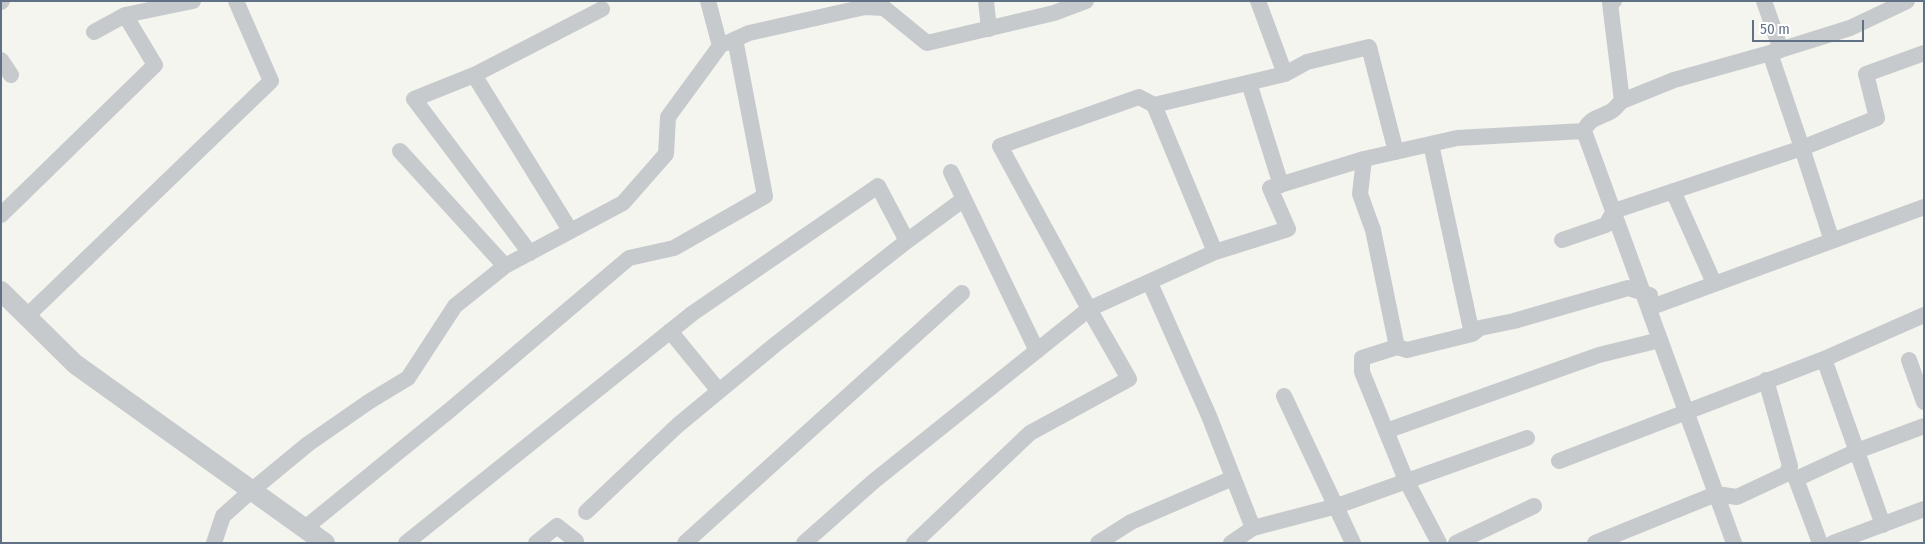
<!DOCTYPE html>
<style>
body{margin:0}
#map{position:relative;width:1925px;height:544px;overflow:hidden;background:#f5f5f0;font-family:"Fira Sans Condensed",sans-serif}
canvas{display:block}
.frame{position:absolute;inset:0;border:2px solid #617185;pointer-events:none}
.scale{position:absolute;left:1752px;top:20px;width:112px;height:22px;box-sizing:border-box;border:2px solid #617185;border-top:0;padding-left:6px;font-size:15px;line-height:18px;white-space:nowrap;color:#617185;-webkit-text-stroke:4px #fff;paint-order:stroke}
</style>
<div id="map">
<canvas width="1925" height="544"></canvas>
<div class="frame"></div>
<div class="scale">50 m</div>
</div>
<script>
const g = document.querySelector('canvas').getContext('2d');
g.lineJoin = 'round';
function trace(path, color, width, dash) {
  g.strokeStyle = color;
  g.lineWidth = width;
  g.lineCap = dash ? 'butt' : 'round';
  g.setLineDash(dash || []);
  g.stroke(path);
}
trace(new Path2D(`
 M986 1 989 29
 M1258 1 1285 74
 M1764 1 1780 47 1779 51
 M1 2 2 1
 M94 32 125 15 193 1
 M727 43 749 33 865 7 884 8 927 43 1054 13 1086 1
 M1 60 11 75
 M474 75 414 99 530 253
 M1249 83 1281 185
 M1622 101 1674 80 1770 53
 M1154 105 1215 252
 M1584 131C1590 116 1602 118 1613 110 1616 108 1619 103 1622 101L1610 3 1614 1
 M1431 144 1472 334
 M400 151 505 266
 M1364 159 1360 194 1373 230 1397 347
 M951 172 1037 351
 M1673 191 1714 283
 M1 215 155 65 125 15
 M570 230 474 75 602 9
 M1562 240 1606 225 1614 211 1802 148 1770 53 1850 28 1907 1
 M907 241 964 199
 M1832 241 1802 148 1877 118 1866 74 1924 53
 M1150 283 1209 416 1253 528 1231 543
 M1649 308 1924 207
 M27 316 271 81 236 1
 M670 331 719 391
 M1824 359 1883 525
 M1909 360 1924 402
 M1284 396 1353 543
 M1386 431 1599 355 1660 340
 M1559 461 1824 359 1924 315
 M305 528 450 410 629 258 674 248 765 196 735 39
 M1253 528 1337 506 1527 438
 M214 543 223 516 251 491 308 444 370 401 408 378 455 306 505 266 623 203 666 154 668 117 720 46 708 1
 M406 543 693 313 878 186 907 241 776 344 678 425 586 512
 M536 543 557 526 576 541
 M685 543 962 293
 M804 543 874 481 1089 309 1000 146 1139 97 1154 105 1285 74 1307 62 1369 47 1396 152
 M914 543 1030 433 1129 379 1089 309 1215 252 1288 229 1270 188 1364 159 1457 138 1584 131 1734 543
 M1098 543 1131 522 1233 478
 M1439 543 1406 480 1362 372V358L1397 347 1407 350 1472 334 1480 328 1514 321 1628 288 1650 295
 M1456 543 1534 506
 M1595 543 1716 494 1737 497 1786 474 1790 466 1766 380
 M1820 543 1796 479 1857 451 1924 426
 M1833 543 1924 509`), '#c7cacd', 16);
trace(new Path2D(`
 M1 291 75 364 325 543`), '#c7cacd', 20);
</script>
